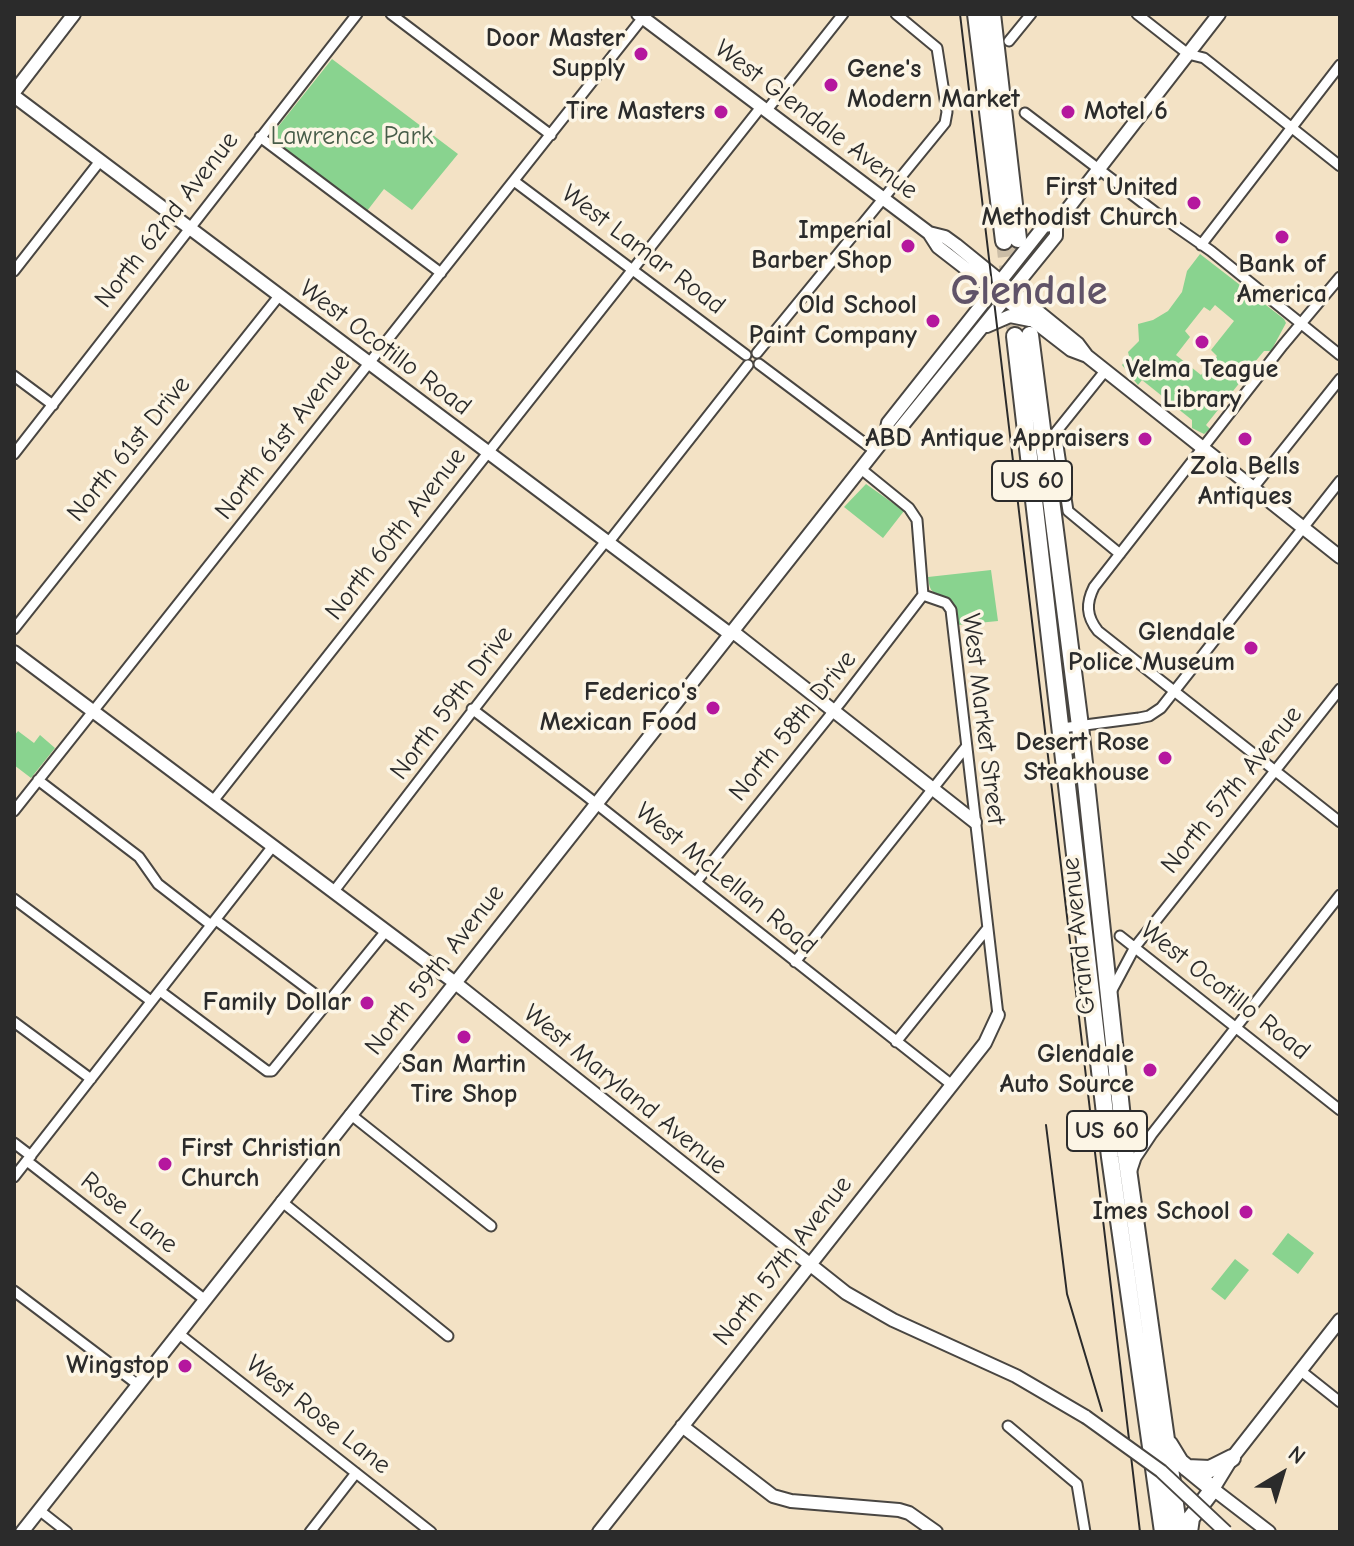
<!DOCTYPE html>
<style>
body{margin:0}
#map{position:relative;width:1354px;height:1546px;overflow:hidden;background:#f3e2c5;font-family:"Comic Neue",sans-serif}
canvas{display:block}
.frame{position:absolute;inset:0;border:16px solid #2b2b2b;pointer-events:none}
.north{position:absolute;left:1242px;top:1434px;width:80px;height:80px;-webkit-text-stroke:6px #fcf5e5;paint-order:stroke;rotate:38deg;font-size:22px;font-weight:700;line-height:32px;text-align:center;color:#2b2b2b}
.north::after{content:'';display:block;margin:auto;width:28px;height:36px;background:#2b2b2b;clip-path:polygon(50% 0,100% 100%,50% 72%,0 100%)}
</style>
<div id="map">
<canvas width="1354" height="1546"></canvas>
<div class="frame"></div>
<div class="north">N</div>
</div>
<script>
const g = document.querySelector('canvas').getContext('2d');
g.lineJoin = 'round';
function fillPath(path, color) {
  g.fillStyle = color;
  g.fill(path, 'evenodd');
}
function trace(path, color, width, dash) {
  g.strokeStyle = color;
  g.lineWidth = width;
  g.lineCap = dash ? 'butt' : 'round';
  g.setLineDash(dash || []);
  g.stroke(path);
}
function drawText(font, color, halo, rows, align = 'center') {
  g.font = font + ' "Comic Neue",sans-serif';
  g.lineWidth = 7;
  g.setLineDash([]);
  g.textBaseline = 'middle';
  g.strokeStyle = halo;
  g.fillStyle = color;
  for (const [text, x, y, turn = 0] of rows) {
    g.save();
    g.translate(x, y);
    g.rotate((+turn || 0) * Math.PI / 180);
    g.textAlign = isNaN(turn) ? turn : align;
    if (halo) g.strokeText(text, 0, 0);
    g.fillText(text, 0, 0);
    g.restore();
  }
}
fillPath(new Path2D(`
 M332 59 458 154 412 210 384 189 367 211 272 139 277 128Z
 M1200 254 1284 319 1286 323 1271 351H1264L1249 369 1255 373 1248 381H1241L1206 425 1210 429 1204 434 1192 428V420L1142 380 1138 385 1122 365 1129 356 1128 352 1139 341 1138 324 1153 320 1168 311 1182 292 1187 271ZM1215 305 1234 321 1211 350 1217 356 1201 375 1176 355 1190 337 1185 331 1204 307 1210 311Z
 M866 484 904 511 883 538 844 507Z
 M991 570 998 621 958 625 957 615 950 600C936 590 930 598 928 577Z
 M18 731 34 743 40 735 55 748 31 778 14 765V736Z
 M1288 1233 1314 1253 1298 1274 1272 1254Z
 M1235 1259 1249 1270 1225 1300 1211 1289Z`), '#89d38f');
trace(new Path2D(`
 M1018 239 1030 335
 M1004 241 1015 336`), '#cbbda6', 16, [16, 8]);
const street = new Path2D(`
 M391 14 551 135
 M1137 14 1188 54 1204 58 1340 166
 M1009 41 1031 14
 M767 110 843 14
 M1025 113 1155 212 1211 251 1340 355
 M260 137 441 273
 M514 181 746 355
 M1201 245 1340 65
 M14 271 100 161
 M1340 277 1283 345 1094 587C1086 603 1086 616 1098 631L1340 822
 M757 353 945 123 947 112 937 48 896 14
 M759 364 875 451
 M1105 371 1056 432 1068 511 1120 554
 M14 376 53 405
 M14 454 357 14
 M1253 488 1340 379
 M608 543 748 365
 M923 595 946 603 951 610 998 1015
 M14 629 279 296
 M472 709 584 794 952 1085
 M1062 728 1139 718 1149 716 1161 708 1340 481
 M38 780 139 857 158 884 211 925
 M213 801 761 107
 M14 811 645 15
 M696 882 840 703 923 595 917 520 909 508 861 469
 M334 891C424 774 513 657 606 541
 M14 899 151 1001
 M216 920 328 1004
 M1120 936 1340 1110
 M795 962 966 747
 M160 991 267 1071H272L386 931
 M1111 992 1135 947 1340 689
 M14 1022 91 1079
 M896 1042 987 929
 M350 1114 491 1226
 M14 1143 31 1156
 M27 1161 204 1299
 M1131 1173 1136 1158 1152 1134 1340 895
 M14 1177 273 846
 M281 1201 448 1336
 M14 1291 137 1384
 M178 1333 431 1532
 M1301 1371 1340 1402
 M1008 1426 1077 1484 1085 1532
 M39 1510 67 1532
 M310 1532 356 1473`);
const secondary = new Path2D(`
 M638 14 929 233 938 247 1071 350 1087 356
 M14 92 74 14
 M14 96 730 634
 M929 233 945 237 956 245 1078 344 1087 356 1340 557
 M987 326 1010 316 1030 320
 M885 438 888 423 1044 226 1056 224
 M732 631 975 822
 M14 652 454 982 846 1293 893 1320 1016 1376 1086 1417
 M682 1426 773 1496 791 1501 899 1510 909 1513 936 1532
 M22 1532 885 438 898 431 1056 236V224L1219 14
 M599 1532 985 1043 998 1015
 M1269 1532 1213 1489 1232 1458 1340 1320`);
const highway = new Path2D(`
 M976 14 1004 241
 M992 14 1018 239
 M1030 335 1080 726 1126 1155 1179 1532
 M1015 336 1110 1157 1163 1532
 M1169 1444 1180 1462 1213 1489 1191 1518 1189 1532
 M1187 1468 1210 1469 1232 1458`);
trace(street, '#494642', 13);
trace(secondary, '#494642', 16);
trace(highway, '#494642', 20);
trace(street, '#fff', 9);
trace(secondary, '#fff', 12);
trace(highway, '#fff', 16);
trace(new Path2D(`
 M960 14 1140 1532
 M1046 1125 1067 1294 1102 1411`), '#2b2b2b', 2);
const secondaryBridge = new Path2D(`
 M1086 1417 1161 1471 1226 1532`);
trace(secondaryBridge, '#494642', 16, []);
trace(secondaryBridge, '#fff', 12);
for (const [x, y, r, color] of [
 [641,54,8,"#b5179e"],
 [831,85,8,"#b5179e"],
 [721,112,8,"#b5179e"],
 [1068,112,8,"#b5179e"],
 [1194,203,8,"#b5179e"],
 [1282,237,8,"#b5179e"],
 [908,246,8,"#b5179e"],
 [933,321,8,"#b5179e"],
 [1202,342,8,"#b5179e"],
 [1145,439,8,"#b5179e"],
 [1245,439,8,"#b5179e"],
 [1251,648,8,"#b5179e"],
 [713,708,8,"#b5179e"],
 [1165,758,8,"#b5179e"],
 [367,1003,8,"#b5179e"],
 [464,1037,8,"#b5179e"],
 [1150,1070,8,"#b5179e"],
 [165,1164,8,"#b5179e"],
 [1246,1212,8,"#b5179e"],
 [185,1366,8,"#b5179e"]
]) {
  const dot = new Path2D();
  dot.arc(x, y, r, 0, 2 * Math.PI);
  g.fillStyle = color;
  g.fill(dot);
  trace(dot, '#fcf5e5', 3);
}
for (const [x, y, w] of [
 [1032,481,80],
 [1107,1131,80]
]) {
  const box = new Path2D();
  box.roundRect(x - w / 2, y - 20, w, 40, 6);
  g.fillStyle = '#fcf5e5';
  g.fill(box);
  trace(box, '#2b2b2b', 2);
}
drawText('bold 24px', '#2b2b2b', null, [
 ["US 60",1032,481],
 ["US 60",1107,1131]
]);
drawText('bold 26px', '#2b2b2b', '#fcf5e5', [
 ["Door Master",625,39],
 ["Supply",625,69],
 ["Gene's",847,70,"left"],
 ["Modern Market",847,100,"left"],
 ["Tire Masters",705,112],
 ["Motel 6",1084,112,"left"],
 ["First United",1178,188],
 ["Methodist Church",1178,218],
 ["Imperial",892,231],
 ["Barber Shop",892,261],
 ["Bank of",1282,265,"center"],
 ["America",1282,295,"center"],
 ["Old School",917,306],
 ["Paint Company",917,336],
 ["Velma Teague",1202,370,"center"],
 ["Library",1202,400,"center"],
 ["ABD Antique Appraisers",1129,439],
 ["Zola Bells",1245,467,"center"],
 ["Antiques",1245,497,"center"],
 ["Glendale",1235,633],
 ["Police Museum",1235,663],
 ["Federico's",697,693],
 ["Mexican Food",697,723],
 ["Desert Rose",1149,743],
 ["Steakhouse",1149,773],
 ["Family Dollar",351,1003],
 ["Glendale",1134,1055],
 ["Auto Source",1134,1085],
 ["San Martin",464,1065,"center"],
 ["Tire Shop",464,1095,"center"],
 ["First Christian",181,1149,"left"],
 ["Church",181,1179,"left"],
 ["Imes School",1230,1212],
 ["Wingstop",169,1366]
], 'right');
drawText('26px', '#2b2b2b', '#fcf5e5', [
 ["West Glendale Avenue",816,120,37],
 ["North 62nd Avenue",167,220,-52],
 ["West Lamar Road",643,250,37],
 ["West Ocotillo Road",385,348,37],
 ["North 61st Avenue",283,437,-52],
 ["North 61st Drive",129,449,-51],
 ["North 60th Avenue",396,534,-52],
 ["North 59th Drive",452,703,-53],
 ["West Market Street",983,719,83],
 ["North 58th Drive",793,726,-51],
 ["North 57th Avenue",1232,790,-51],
 ["West McLellan Road",726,879,39],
 ["Grand Avenue",1079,936,-96],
 ["North 59th Avenue",435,970,-52],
 ["West Ocotillo Road",1225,991,38],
 ["West Maryland Avenue",625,1090,39],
 ["Rose Lane",129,1213,38],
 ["North 57th Avenue",783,1261,-52],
 ["West Rose Lane",318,1415,38]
]);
drawText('26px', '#475d49', '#fcf5e5', [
 ["Lawrence Park",352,137]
]);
drawText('bold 42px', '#605368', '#fcf5e5', [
 ["Glendale",1029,292]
]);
</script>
